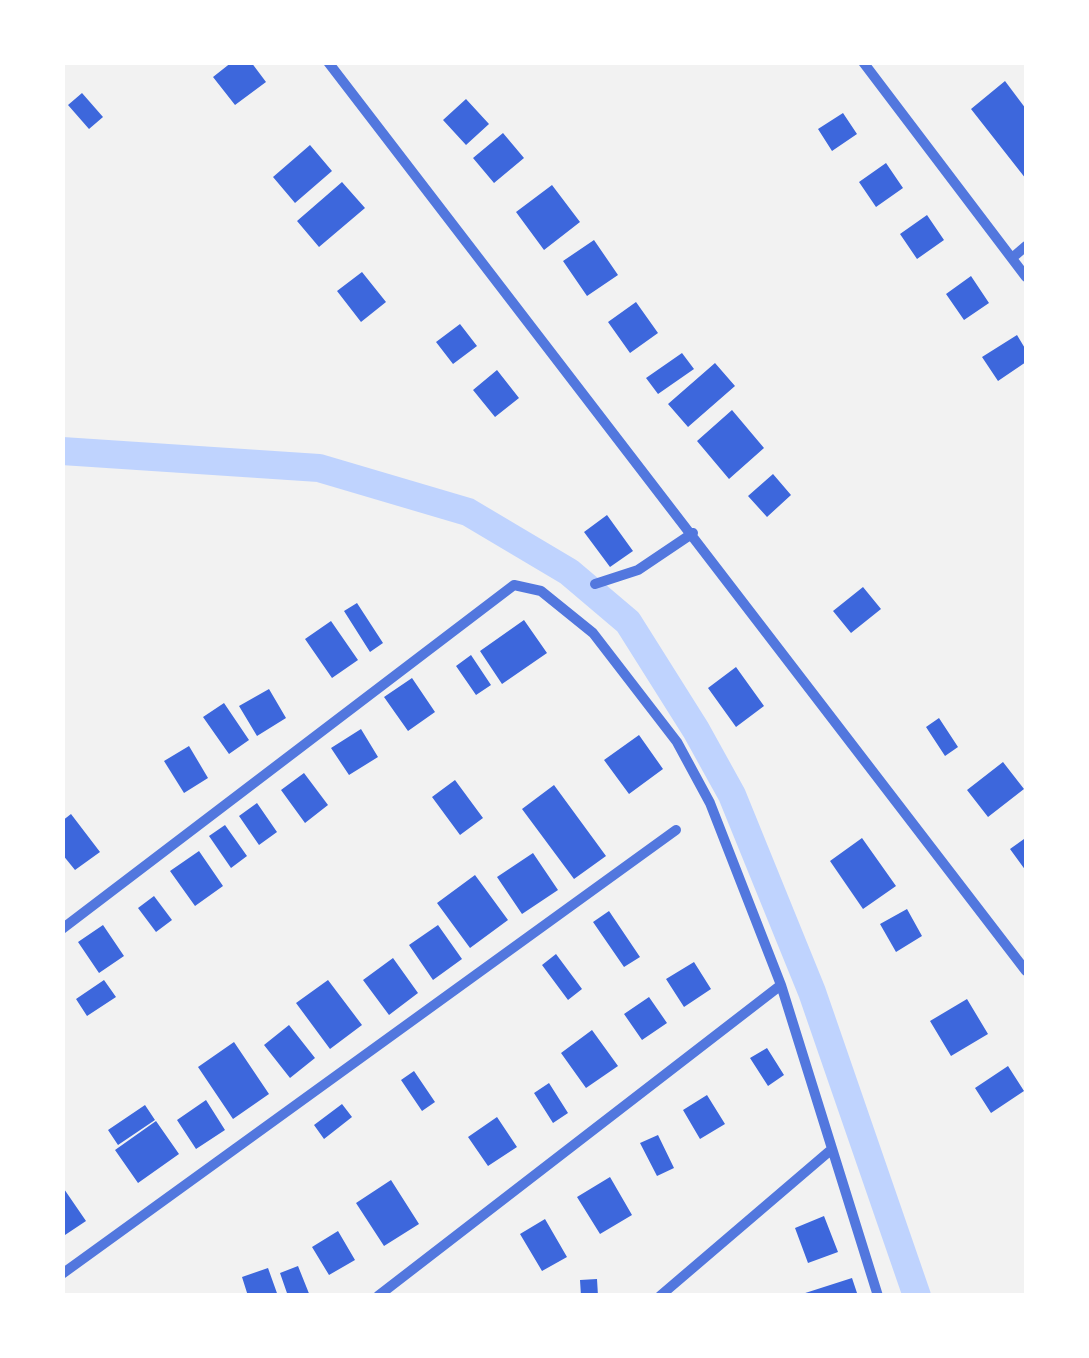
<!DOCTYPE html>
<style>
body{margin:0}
#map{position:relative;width:1089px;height:1358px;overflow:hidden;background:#f2f2f2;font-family:Merriweather,serif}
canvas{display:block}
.frame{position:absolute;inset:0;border:65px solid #fff;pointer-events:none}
</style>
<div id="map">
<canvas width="1089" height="1358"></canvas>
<div class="frame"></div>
</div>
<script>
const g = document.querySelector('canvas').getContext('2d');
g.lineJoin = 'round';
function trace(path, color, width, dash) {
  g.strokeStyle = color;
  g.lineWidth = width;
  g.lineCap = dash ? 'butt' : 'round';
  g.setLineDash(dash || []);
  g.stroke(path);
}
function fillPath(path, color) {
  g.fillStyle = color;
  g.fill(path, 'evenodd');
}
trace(new Path2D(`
 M62 451 319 468 468 512 569 572 628 622 696 730 732 795 812 992 917 1296`), '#bfd3fe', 28);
fillPath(new Path2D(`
 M232 62H251L266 82 235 105 213 77Z
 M1005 81 1026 109V179L971 109Z
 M82 93 103 117 89 129 68 105Z
 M466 99 489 124 466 145 443 120Z
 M843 113 857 134 832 151 818 129Z
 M503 133 524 158 494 183 473 158Z
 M310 145 332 171 295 203 273 177Z
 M886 163 903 188 876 207 859 182Z
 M342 182 365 208 319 247 297 221Z
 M552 185 580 222 544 250 516 212Z
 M927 215 944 240 917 259 900 234Z
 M594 240 618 275 587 296 563 261Z
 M362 272 386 302 361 322 337 291Z
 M971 276 989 303 964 320 946 294Z
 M636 302 658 333 630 353 608 322Z
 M460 324 477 346 453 364 436 342Z
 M1017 335 1026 350V362L998 381 982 357Z
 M682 353 694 369 658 394 646 378Z
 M715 363 735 386 688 427 668 404Z
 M497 370 519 398 495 417 473 390Z
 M732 410 764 448 729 479 697 441Z
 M773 474 791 495 767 517 748 496Z
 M607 515 633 551 610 567 584 532Z
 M863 587 881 609 851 633 833 611Z
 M357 603 383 643 370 652 344 611Z
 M524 620 547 653 502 684 480 651Z
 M331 621 358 660 332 678 305 639Z
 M471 655 491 685 476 695 456 666Z
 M736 667 764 706 736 727 708 688Z
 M412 678 435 712 408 731 384 697Z
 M269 689 286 718 257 736 239 706Z
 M224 703 249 740 229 754 203 717Z
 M939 718 958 747 945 756 926 727Z
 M361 729 378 757 349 775 331 748Z
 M639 735 663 769 629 794 604 760Z
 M189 746 208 778 184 793 164 761Z
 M1003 762 1024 789 988 817 967 790Z
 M304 773 328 805 305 823 281 790Z
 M455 780 483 818 460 835 432 797Z
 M554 785 606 856 574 879 522 809Z
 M257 803 277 832 259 845 239 816Z
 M71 814 100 852 75 870 62 854V821Z
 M225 825 247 856 231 868 209 836Z
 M862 838 896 886 863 909 830 861Z
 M1024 839 1026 843V871L1010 849Z
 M199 851 223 886 195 906 170 871Z
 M533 853 558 890 522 914 497 877Z
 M475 875 508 920 470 948 437 903Z
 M154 896 172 920 156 932 138 908Z
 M907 909 922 936 896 952 880 924Z
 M609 911 640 957 624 967 593 922Z
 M103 925 124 956 99 973 78 942Z
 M438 925 462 959 433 980 409 945Z
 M556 954 582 989 568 1000 542 965Z
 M393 958 418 993 389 1015 363 980Z
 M694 962 711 989 684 1007 666 979Z
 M104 980 116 997 87 1016 76 999Z
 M328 980 362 1025 330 1049 296 1003Z
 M649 997 667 1023 642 1040 624 1014Z
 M967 999 988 1034 951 1056 930 1021Z
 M289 1025 315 1058 290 1078 264 1045Z
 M592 1030 618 1066 586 1088 561 1053Z
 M234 1042 269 1094 233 1119 198 1067Z
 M767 1048 784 1075 768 1086 750 1058Z
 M1008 1066 1024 1091 991 1113 975 1088Z
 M414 1071 435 1102 422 1111 401 1080Z
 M549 1083 568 1113 553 1123 534 1093Z
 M707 1095 725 1124 700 1139 683 1110Z
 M206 1100 225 1130 196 1149 177 1120Z
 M342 1104 352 1117 324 1139 314 1125Z
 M145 1105 155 1120 118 1145 108 1130Z
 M497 1117 517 1147 488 1166 468 1137Z
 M156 1121 179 1154 138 1183 115 1150Z
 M658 1135 674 1168 657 1176 640 1143Z
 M610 1177 632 1215 600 1234 577 1197Z
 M391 1180 419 1224 384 1246 356 1203Z
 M62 1186 86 1221 62 1237Z
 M824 1216 838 1252 808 1263 795 1228Z
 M545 1219 567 1257 542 1271 520 1234Z
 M338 1231 355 1260 329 1275 312 1247Z
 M298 1266 310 1296H288L280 1273Z
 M268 1268 278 1296H248L242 1277Z
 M852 1278 858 1296H799V1295Z
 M597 1279 598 1296H581L580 1280Z`), '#3d67dc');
trace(new Path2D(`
 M328 62 1026 971
 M863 62 1026 277
 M1012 258 1026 246
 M595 584 638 570 693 533
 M62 929 514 585 541 591 593 633 677 742 710 803 781 985 878 1296
 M62 1274 676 830
 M378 1296 781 985
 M660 1296 832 1149`), '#5277de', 10);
</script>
